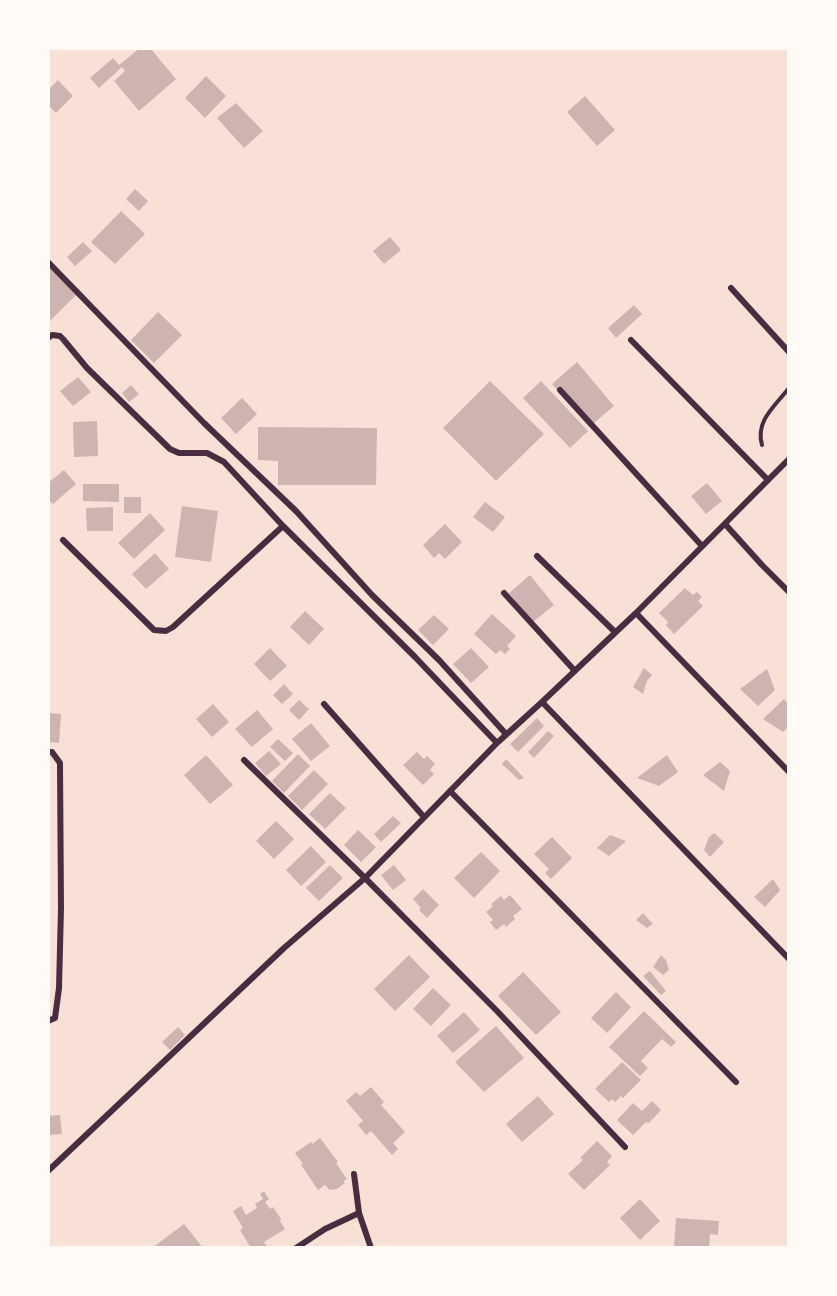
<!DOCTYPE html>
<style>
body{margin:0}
#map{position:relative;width:837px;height:1296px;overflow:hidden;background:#f7e1d7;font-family:"Nunito Sans",sans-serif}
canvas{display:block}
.frame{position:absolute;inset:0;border:50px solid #fffaf5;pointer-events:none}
</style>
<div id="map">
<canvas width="837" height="1296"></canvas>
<div class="frame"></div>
</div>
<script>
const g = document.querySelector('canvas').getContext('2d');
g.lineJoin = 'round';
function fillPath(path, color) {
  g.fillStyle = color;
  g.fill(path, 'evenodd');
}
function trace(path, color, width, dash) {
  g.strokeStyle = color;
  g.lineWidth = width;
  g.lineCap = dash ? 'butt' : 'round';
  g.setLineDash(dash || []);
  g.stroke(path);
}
fillPath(new Path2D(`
 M140 48H150L176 79 139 111 114 81 125 71 122 67 99 88 90 78 113 58 119 65Z
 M206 76 226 96 205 118 185 98Z
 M58 80 73 96 56 113 48 105V90Z
 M585 96 615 130 597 146 567 112Z
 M236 103 263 131 244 148 217 118Z
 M135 189 148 201 139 211 126 199Z
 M121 211 145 234 115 264 91 242Z
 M390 237 401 250 384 264 373 251Z
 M83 242 92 251 75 266 67 257Z
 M48 259 80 291 48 323Z
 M634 305 642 314 616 338 608 328Z
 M158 312 182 335 154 363 131 340Z
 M577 362 614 406 589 427 552 384Z
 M78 377 91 392 73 406 60 391Z
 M490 381 544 434 496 481 443 428Z
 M541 381 588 431 570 448 523 398Z
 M131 385 139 394 129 402 122 393Z
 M242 398 257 414 236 434 221 418Z
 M97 421 98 456 74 457 73 422Z
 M258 427 377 428 376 485H278V461L258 460Z
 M64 470 76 484 53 504 48 499V483Z
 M707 483 722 501 706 514 691 496Z
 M83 484H119V502L83 501Z
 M124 497H141V513H124Z
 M485 502 505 517 493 532 473 517Z
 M182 506 218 511 211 562 175 557Z
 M113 507V531H87L86 508Z
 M150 513 165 530 134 559 118 543Z
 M445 524 462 542 445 559 439 553 434 558 423 545Z
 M155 553 169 569 146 589 132 574Z
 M530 575 554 605 533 622 509 593Z
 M685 588 693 595 697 592 702 597 698 601 703 606 674 634 666 625 668 622 659 613Z
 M305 611 324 629 309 645 290 627Z
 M492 614 516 636 507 646 510 649 505 654 500 650 496 654 474 634Z
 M434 615 449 629 433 645 418 630Z
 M270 648 287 666 270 681 254 664Z
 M471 648 489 667 471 683 453 664Z
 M644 668 652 675 647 681 643 694 633 687Z
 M767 669 775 690 758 706 740 689Z
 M284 684 293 694 282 704 273 695Z
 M784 699 789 705V726L783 732 763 719Z
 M299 700 309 709 299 720 289 710Z
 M213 704 229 722 212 737 196 719Z
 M257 710 273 729 252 747 235 729Z
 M48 713 61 714 59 743 48 742Z
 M537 718 544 726 518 752 510 744Z
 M311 723 330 746 311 761 292 739Z
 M548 731 554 736 534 758 528 752Z
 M278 739 293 753 285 761 270 747Z
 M269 751 281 764 266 776 255 763Z
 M417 752 424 759 427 756 435 764 430 770 434 774 423 785 403 765Z
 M298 754 310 766 284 793 272 781Z
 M206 755 233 785 210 804 184 775Z
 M667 755 678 772 659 786 637 778Z
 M506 759 524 778 519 780 502 764Z
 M720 762 730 771 724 791 703 775Z
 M314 770 328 784 302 810 288 796Z
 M330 793 346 808 325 829 309 814Z
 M393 816 401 823 381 842 374 834Z
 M276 821 294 839 274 859 256 841Z
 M358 830 376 847 361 862 344 845Z
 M714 833 724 842 710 857 704 850 709 837Z
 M610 835 626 841 609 856 597 848Z
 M552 837 572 858 551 879 545 873 549 869 534 854Z
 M311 846 326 862 301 886 286 870Z
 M481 852 500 871 474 898 454 878Z
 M330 865 343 878 319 901 306 888Z
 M394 865 406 880 393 890 381 875Z
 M773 879 780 890 765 907 754 897Z
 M423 889 439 905 427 918 419 910 421 908 413 899Z
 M510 895 522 909 513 916 515 919 506 927 504 924 496 930 490 922 493 920 486 912 493 906 491 904 501 896 504 900Z
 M643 913 653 924 647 928 636 920Z
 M409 955 430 977 395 1011 374 989Z
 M661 955 666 960 669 970 663 975 653 967Z
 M650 971 666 991 661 995 643 976Z
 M523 972 561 1012 536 1035 498 996Z
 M433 988 451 1005 431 1026 413 1009Z
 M616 992 631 1007 607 1033 591 1018Z
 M644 1011 676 1042 671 1047 662 1039 641 1061 648 1068 640 1076 609 1047Z
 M464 1012 480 1030 453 1053 437 1036Z
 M496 1026 524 1058 484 1092 455 1062Z
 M178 1027 185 1035 170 1050 162 1042Z
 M622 1062 641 1080 623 1098 621 1096 615 1102 612 1099 609 1102 595 1089Z
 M371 1087 384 1102 381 1105 405 1132 393 1143 398 1149 392 1155 371 1131 366 1135 358 1125 363 1121 346 1101 356 1092 360 1096Z
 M538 1096 554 1114 522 1142 506 1124Z
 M652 1101 661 1110 649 1123 646 1122 633 1135 617 1120 633 1103 642 1111Z
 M60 1115 62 1134 48 1135V1116Z
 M320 1138 338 1162 336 1163 347 1179 343 1181 345 1183 337 1189 330 1190 325 1185 318 1190 301 1165 303 1164 295 1153 311 1142 312 1144Z
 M597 1141 612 1156 607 1162 610 1165 584 1190 568 1174 583 1160 580 1158Z
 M264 1191 269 1199 265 1202 270 1209 273 1207 281 1219 280 1221 285 1229 264 1242 267 1246 264 1248H251L240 1230 243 1228 233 1211 241 1206 246 1215 257 1208 255 1204 263 1199 260 1194Z
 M640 1199 660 1221 640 1240 620 1218Z
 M676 1218 719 1221 718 1235 710 1234 709 1248H674Z
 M184 1224 203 1248H152Z`), '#ccb4b1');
trace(new Path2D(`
 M762 445C755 421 775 406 789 388`), '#4a2c40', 4);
trace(new Path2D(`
 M48 262 204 423 296 511 372 595 439 660 506 734
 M731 288 789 352
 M48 338 52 335 60 336 63 339 87 368 170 449 179 453H207L224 462 283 526 415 657 497 743
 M631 340 768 480
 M560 390 702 546
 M725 524 762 565 789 592
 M63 540 154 630 166 631 173 627 283 526
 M537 556 615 632
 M504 593 575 671
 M636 613 789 772
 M542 702 789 959
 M324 704 424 817
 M48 752H52L60 763 61 908 59 988 55 1018 48 1021
 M244 760 365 878 497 1011 625 1147
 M450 791 736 1082
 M48 1171 284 948 365 878 497 743 542 702 636 613 789 459
 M354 1174 359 1213 371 1248
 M296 1248 325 1229 359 1213`), '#4a2c40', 6);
</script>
